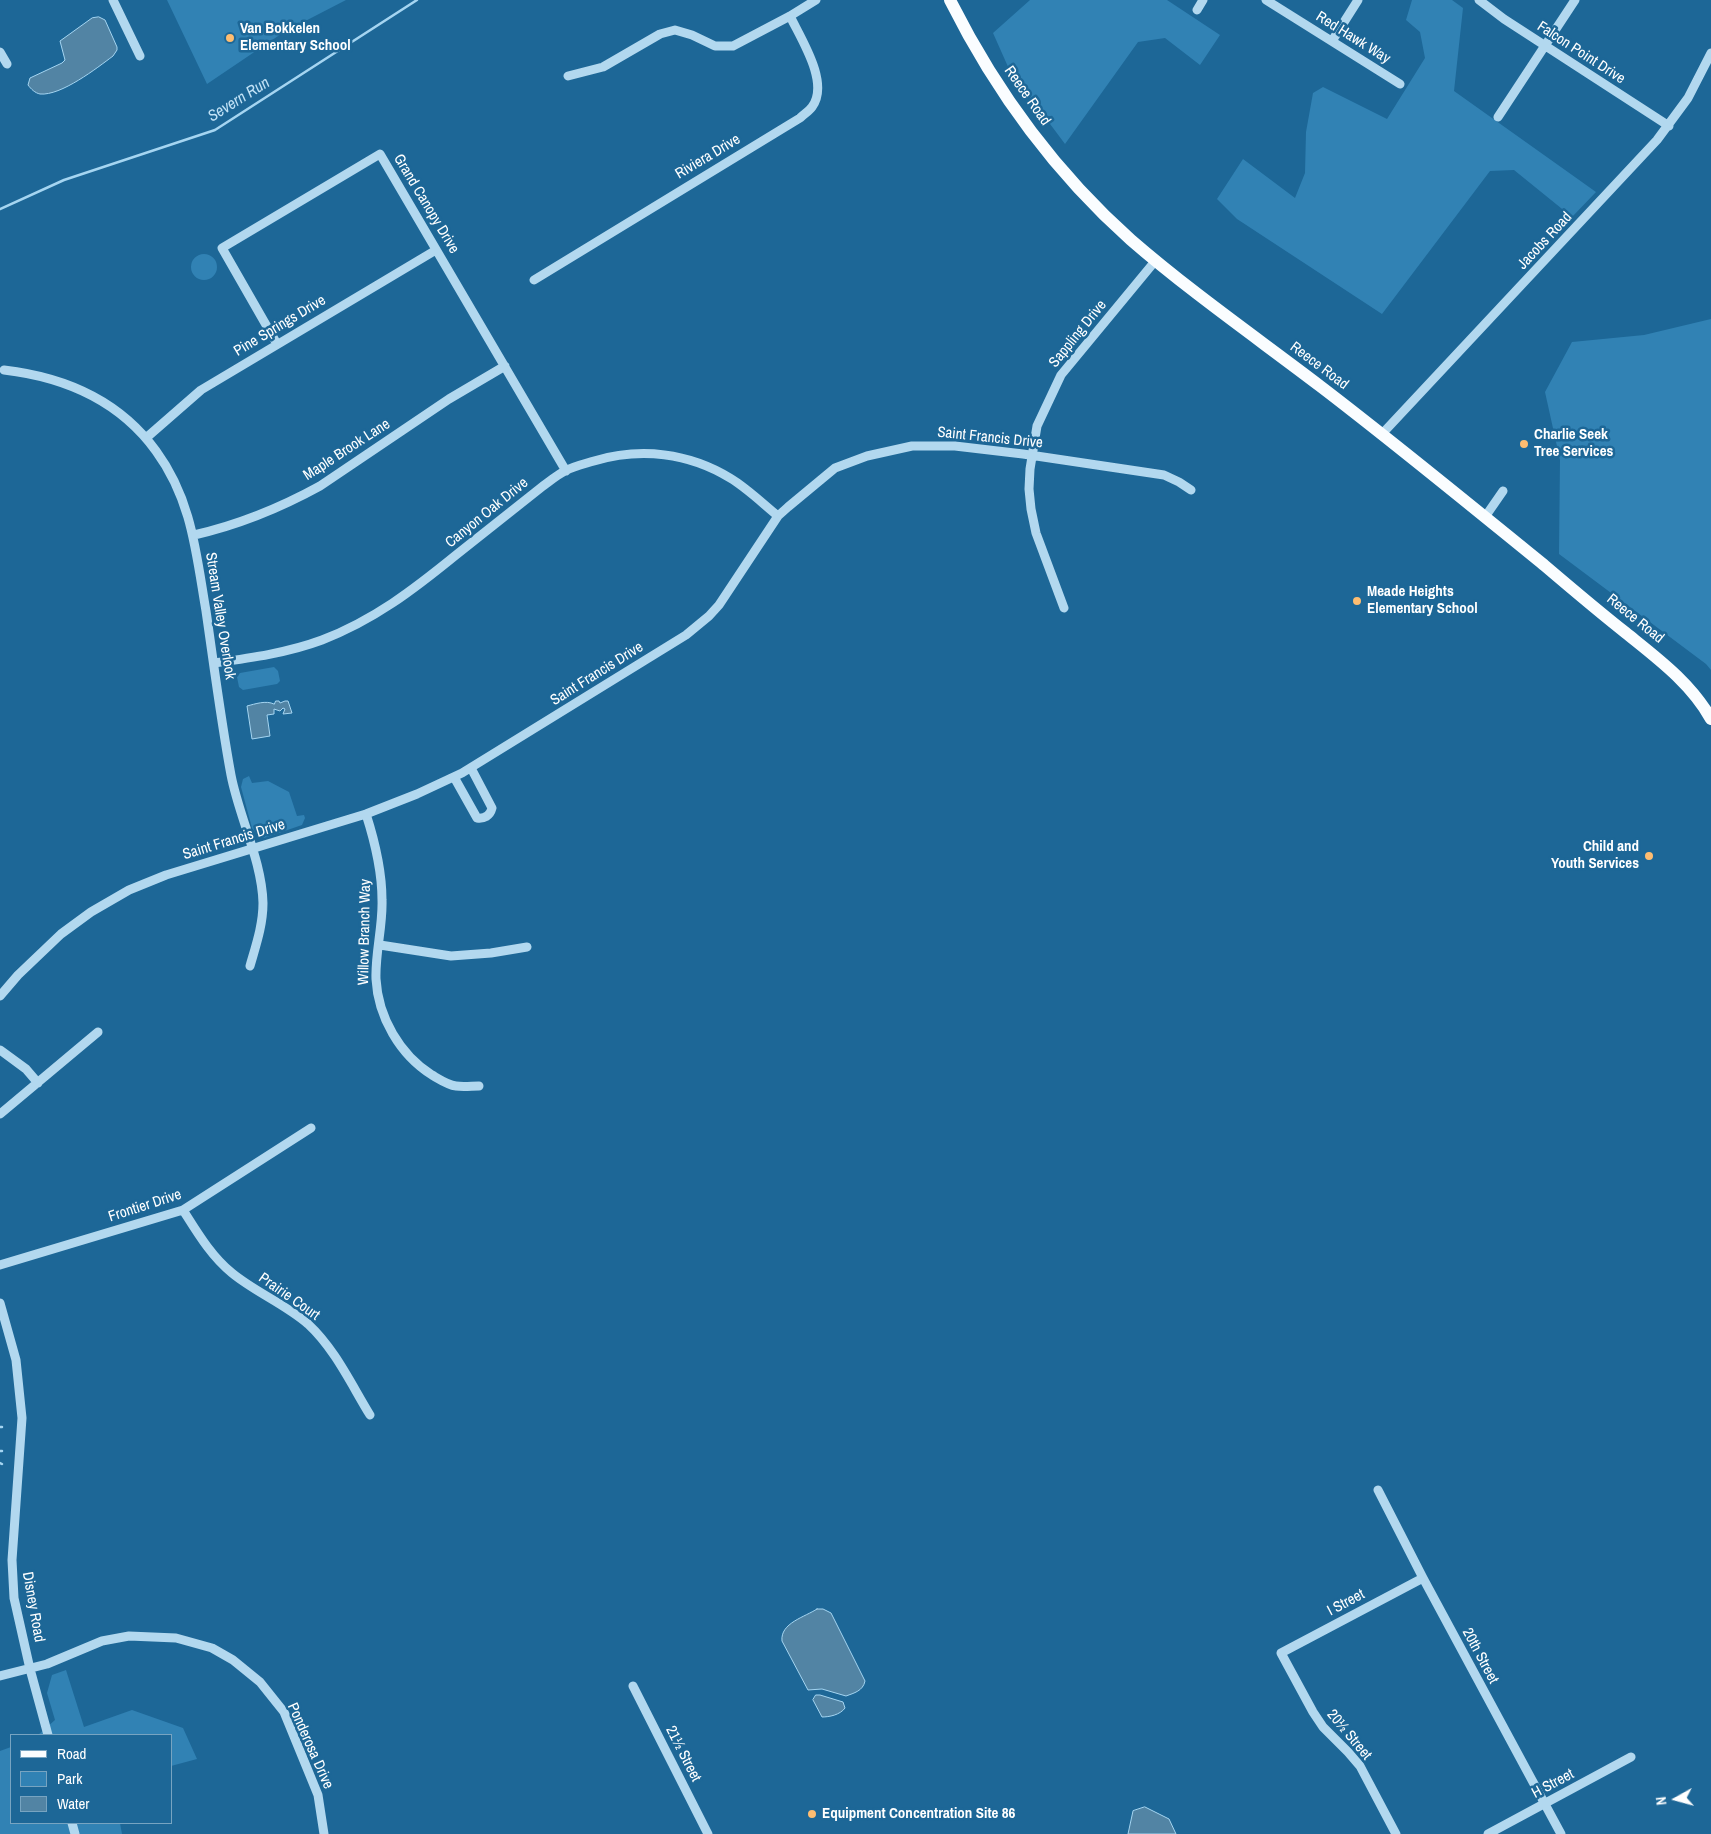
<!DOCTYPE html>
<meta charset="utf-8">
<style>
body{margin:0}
#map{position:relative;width:1711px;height:1834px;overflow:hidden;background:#1d6797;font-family:"Archivo Narrow",sans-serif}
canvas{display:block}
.legend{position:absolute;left:10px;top:1734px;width:162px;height:90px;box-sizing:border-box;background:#1d6797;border:1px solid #77a4c1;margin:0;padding:6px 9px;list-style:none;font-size:15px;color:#fff}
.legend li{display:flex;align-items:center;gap:10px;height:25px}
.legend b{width:25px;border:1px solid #77a4c1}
.north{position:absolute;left:1651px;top:1774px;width:50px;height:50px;-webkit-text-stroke:4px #1d6797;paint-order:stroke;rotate:263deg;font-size:14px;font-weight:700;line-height:20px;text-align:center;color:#fff}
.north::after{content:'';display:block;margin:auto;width:18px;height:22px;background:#fff;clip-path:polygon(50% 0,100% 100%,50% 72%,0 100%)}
</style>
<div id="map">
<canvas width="1711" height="1834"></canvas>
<ul class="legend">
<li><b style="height:6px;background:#fafdff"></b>Road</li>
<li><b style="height:14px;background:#3182b4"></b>Park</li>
<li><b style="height:14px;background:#5284a4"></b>Water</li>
</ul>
<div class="north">N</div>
</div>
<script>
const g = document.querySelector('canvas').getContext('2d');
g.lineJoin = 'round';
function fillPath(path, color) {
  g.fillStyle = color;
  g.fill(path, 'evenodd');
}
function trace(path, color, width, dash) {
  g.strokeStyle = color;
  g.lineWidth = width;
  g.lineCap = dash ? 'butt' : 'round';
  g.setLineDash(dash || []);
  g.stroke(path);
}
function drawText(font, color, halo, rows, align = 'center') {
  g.font = font + ' "Archivo Narrow",sans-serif';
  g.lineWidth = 5;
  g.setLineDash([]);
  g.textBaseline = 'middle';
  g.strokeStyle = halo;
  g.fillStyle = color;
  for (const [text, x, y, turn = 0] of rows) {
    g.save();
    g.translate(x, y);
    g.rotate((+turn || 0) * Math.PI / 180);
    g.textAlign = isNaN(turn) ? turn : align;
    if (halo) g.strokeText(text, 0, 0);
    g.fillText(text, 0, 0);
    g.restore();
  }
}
fillPath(new Path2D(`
 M167 0H346L284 32 207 84Z
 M1030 0H1167L1220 35 1200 65 1165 38 1138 42 1065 144 1009 69 993 33Z
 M1412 0H1452L1463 8 1454 91 1596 192 1572 217 1514 170 1490 171 1382 314 1237 219 1217 199 1243 159 1295 198 1305 173 1306 132 1313 93 1323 87 1387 119 1425 58 1420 32 1406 20Z
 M191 267a13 13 0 1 1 26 0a13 13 0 1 1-26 0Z
 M1711 319V670L1706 664 1559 554 1560 460 1545 392 1572 342 1644 335Z
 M274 667 278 671 280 681 277 684 243 690 239 687 237 677 240 673Z
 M249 776 252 783 268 781 289 792 297 816 304 815 305 818 302 825 264 838 257 836 252 828 241 787 243 779Z
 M66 1670 84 1727 132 1710 183 1728 197 1759 171 1766V1735H38L55 1720 47 1693 52 1675Z
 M11 1747V1823H120L122 1834H0V1751Z`), '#3182b4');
const water = new Path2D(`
 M99 17 105 20 117 47V50L113 56C97 68 61 96 40 94 35 93 31 89 28 85L30 78 62 63 65 60 60 41 92 18Z
 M276 701H279L280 703 285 701H288L292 713 283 714 285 709 283 708 280 711 274 709V714L267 715 270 736 252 739 247 706C255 704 266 700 274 704Z
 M817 1609H823L831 1613 865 1681C863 1691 854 1693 846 1696L822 1689 808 1690 782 1641C780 1623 805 1617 817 1609Z
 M816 1695H820L843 1702 845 1708C840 1715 829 1717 822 1717L813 1700Z
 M1145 1807 1169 1819 1176 1834H1128L1133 1811Z`);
fillPath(water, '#5284a4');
trace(water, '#a5d5f1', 1);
trace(new Path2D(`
 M0 209 64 180 215 130 417 0
 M0 1427H2
 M0 1451H2
 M0 1463 2 1464`), '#a5d5f1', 2.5);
trace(new Path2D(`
 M113 0 140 56
 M1266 0 1400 84
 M1479 0 1504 19 1669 126
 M1197 10 1203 0
 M1332 41 1358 0
 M0 52 7 64
 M568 76 603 67 660 34 675 30 692 35 715 46H733L790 16 816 0
 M1498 117 1575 0
 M534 280 800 118C804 114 809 111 812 107 830 83 801 39 790 16
 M277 344 222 248 380 154 566 471
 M4 370C64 377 119 400 156 451 192 500 196 553 206 611 214 666 221 721 231 775 239 817 262 861 263 903 263 925 256 945 250 966
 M1381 435 1657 140 1688 98 1711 53
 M146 438 201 390 436 250
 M1485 517 1503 491
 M194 535C238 525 280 508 320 486L449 399 505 366
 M1064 608 1036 533 1031 509 1029 489 1030 469 1037 426 1061 375 1156 260
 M214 663C250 658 287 653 322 640 374 620 413 590 456 555 485 532 514 509 543 486 550 481 557 475 565 471 574 466 584 464 594 461 641 447 689 453 730 478 747 488 763 504 778 516
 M454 777 477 818C484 819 490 816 492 808L471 768
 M366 814C375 842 382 870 382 900 383 926 375 953 376 979 378 1017 400 1055 432 1075 439 1079 448 1085 456 1086 463 1087 472 1086 479 1086
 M380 945 451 956 491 953 527 947
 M0 996 18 975 61 934 91 912 129 890 166 875 366 814 417 794 462 773 686 635 709 616 719 605 778 516 788 507 835 468 867 456 912 446H955L1023 454 1164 475 1179 482 1191 490
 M0 1050 26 1069 38 1083
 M0 1114 98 1032
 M183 1210C197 1232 211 1256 232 1273 255 1292 285 1304 308 1324 335 1349 351 1384 370 1415
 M0 1265 183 1210 311 1128
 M0 1303 16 1360 22 1418 12 1560 14 1598 30 1669 48 1735
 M1378 1490 1423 1578 1561 1834
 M0 1676 47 1664 102 1641 129 1636 176 1638 212 1648 233 1660 260 1682 284 1712 318 1795 324 1834
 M633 1686 708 1834
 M72 1823 75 1834
 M1396 1834 1360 1766 1348 1752 1323 1727 1313 1712 1281 1653 1423 1578
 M1488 1834 1631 1757`), '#b2d8ef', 9);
trace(new Path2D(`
 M950 0C995 90 1056 173 1131 240 1191 292 1257 338 1320 386 1396 444 1470 505 1544 565 1571 588 1598 611 1626 633 1657 658 1691 683 1711 719`), '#fafdff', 12);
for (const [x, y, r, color] of [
 [230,38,5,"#febd71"],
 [1524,444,5,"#febd71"],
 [1357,601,5,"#febd71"],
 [1649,856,5,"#febd71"],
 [812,1814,5,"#febd71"]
]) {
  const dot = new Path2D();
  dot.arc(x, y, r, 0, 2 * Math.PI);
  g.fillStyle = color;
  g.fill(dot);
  trace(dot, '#1d6797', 2);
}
drawText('bold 15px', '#fff', '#1d6797', [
 ["Van Bokkelen",240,29],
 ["Elementary School",240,46],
 ["Charlie Seek",1534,435],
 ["Tree Services",1534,452],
 ["Meade Heights",1367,592],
 ["Elementary School",1367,609],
 ["Child and",1639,847,"right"],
 ["Youth Services",1639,864,"right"],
 ["Equipment Concentration Site 86",822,1814]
], 'left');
drawText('15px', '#fff', '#1d6797', [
 ["Red Hawk Way",1353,38,32],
 ["Falcon Point Drive",1581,53,33],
 ["Reece Road",1027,96,55],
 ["Riviera Drive",708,157,-31],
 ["Grand Canopy Drive",426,204,59],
 ["Jacobs Road",1545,241,-47],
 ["Pine Springs Drive",280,326,-31],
 ["Sappling Drive",1078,334,-51],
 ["Reece Road",1319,366,37],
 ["Saint Francis Drive",990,438,6],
 ["Maple Brook Lane",347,450,-33],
 ["Canyon Oak Drive",487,513,-39],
 ["Stream Valley Overlook",220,616,81],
 ["Reece Road",1635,619,39],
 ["Saint Francis Drive",597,674,-32],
 ["Saint Francis Drive",234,840,-17],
 ["Willow Branch Way",365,932,-89],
 ["Frontier Drive",145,1206,-18],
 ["Prairie Court",289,1297,35],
 ["I Street",1346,1603,-28],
 ["Disney Road",33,1607,80],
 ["20th Street",1480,1656,62],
 ["20½ Street",1349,1735,50],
 ["Ponderosa Drive",310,1746,66],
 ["21½ Street",683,1754,63],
 ["H Street",1553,1784,-28]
]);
drawText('italic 16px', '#c1e2f6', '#1d6797', [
 ["Severn Run",239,100,-32]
]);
</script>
